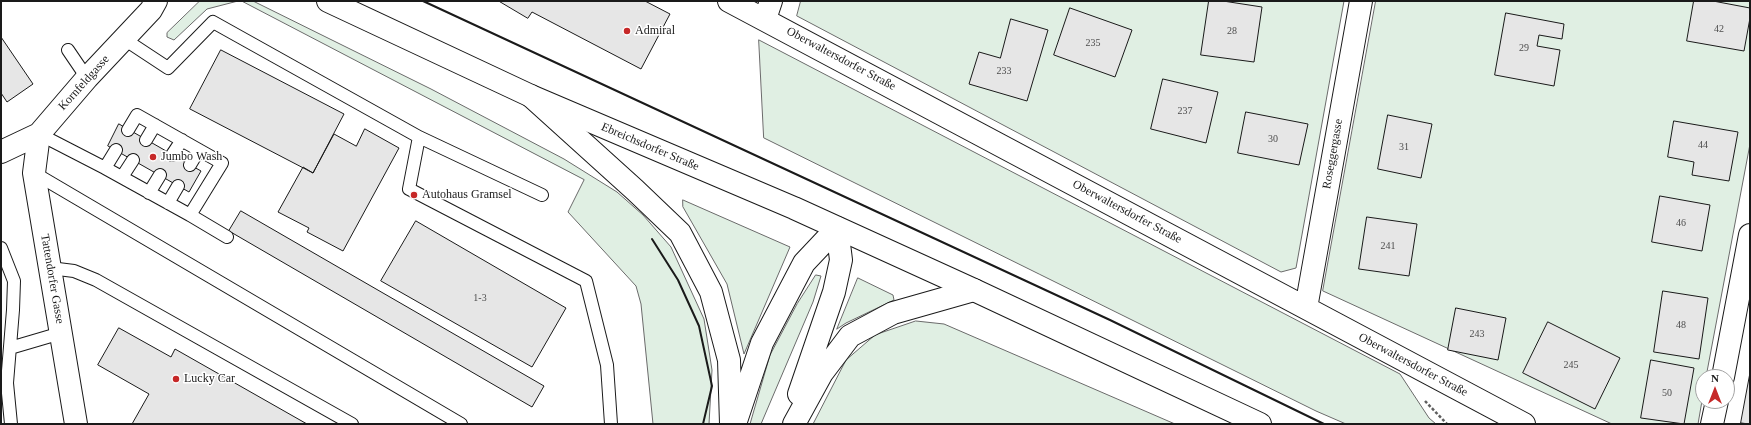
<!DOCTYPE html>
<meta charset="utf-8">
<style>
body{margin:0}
#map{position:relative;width:1751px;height:425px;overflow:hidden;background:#fff;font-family:Georgia,serif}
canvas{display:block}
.frame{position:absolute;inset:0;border:2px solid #1a1a1a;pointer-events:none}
.north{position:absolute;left:1695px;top:369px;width:40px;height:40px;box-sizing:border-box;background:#fff;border:1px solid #a3a3a3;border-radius:50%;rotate:0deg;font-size:11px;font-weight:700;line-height:16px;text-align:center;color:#1a1a1a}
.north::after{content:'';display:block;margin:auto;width:14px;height:18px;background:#c62828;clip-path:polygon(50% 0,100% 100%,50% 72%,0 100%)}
</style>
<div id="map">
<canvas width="1751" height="425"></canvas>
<div class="frame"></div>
<div class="north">N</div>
</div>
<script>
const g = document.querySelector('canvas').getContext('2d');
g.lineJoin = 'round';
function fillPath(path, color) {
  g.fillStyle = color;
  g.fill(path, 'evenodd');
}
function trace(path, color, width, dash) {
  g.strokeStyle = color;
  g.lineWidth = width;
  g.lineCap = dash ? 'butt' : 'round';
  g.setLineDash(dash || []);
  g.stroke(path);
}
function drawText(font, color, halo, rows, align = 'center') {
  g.font = font + ' Georgia,serif';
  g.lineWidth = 3;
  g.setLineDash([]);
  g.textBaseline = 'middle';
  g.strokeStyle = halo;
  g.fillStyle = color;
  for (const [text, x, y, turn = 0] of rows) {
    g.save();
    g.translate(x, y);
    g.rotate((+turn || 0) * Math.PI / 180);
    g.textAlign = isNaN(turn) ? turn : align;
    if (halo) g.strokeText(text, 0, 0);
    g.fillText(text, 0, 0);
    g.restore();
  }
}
const green = new Path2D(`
 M200 1H238L207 9 174 40 167 37V33Z
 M242 1H253L431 89 564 159 617 192 643 215 671 247 704 319 712 370 709 424H653L641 304 636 286 568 212 584 180Z
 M801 1H1344L1296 268 1281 272 797 16Z
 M1376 1H1750V144L1706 377H1703V395L1698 424H1612L1323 291Z
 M759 40 1400 374 1429 418 1436 424H1346L1316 411 764 138Z
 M683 200 790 247 744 354 727 284 683 207Z
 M816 275 821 276 813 302 761 424H750L770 355 797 304Z
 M858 278 893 295 894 300 846 323 837 329Z
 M916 321 944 324 1175 424H813L846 360 875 335Z`);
fillPath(green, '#e0efe3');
trace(green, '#6a6a6a', 1);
const building = new Path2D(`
 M499 1H645L670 14 641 69 532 12 528 18Z
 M1209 1H1223L1262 7 1254 62 1201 55Z
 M1694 1H1713L1750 8V18L1744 51 1687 41Z
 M1070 8 1132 30 1115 77 1054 55Z
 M1506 13 1564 24 1562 39 1539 35 1537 46 1560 50 1554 86 1495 75Z
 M1011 19 1048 30 1027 101 969 84 979 52 1000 58Z
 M1 37 33 84 7 102 1 93Z
 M221 50 344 114 313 173 190 109Z
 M1163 79 1218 92 1206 143 1151 129Z
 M1246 112 1308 124 1299 165 1238 153Z
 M1388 115 1432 124 1421 178 1378 169Z
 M1674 121 1738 132 1729 181 1692 175 1694 162 1668 157Z
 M119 124 201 171 189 192 108 146Z
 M365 129 399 148 343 251 307 232 309 228 278 212 303 167 313 173 334 134 356 146Z
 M1660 196 1710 205 1702 251 1652 242Z
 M241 211 544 386 532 407 229 231Z
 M1367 217 1417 224 1409 276 1359 269Z
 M416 221 566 308 532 367 381 281Z
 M1663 291 1708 298 1699 359 1654 352Z
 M1456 308 1506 318 1498 360 1448 350Z
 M1548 322 1620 358 1595 409 1523 373Z
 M119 328 171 357 175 349 307 424H132L149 394 98 365Z
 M1651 360 1694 368 1684 424 1641 418Z
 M1750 373V424H1749L1741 423Z`);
fillPath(building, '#e6e6e6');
trace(building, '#1a1a1a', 1);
const lane = new Path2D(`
 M124 39 168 68 213 22 419 137 409 189 586 281 607 365 611 424
 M68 50 87 78
 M39 134 105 168 190 215 222 163 137 115 128 130
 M419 137 542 195
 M146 140 155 125
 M172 155 182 140
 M190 165 199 150
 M105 168 116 150
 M34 173 461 424
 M122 177 133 160
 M149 193 160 175
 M168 203 178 186
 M190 215 227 237
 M1 248 14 281 13 310 7 383
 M50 268 74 271 96 280 352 424
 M10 348 61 333
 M1 385 7 383 11 424`);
const street = new Path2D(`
 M729 1 1524 424
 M765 19 771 1
 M39 134 34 173 76 424
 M1 152 39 134 87 78 151 10 156 1
 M1306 308 1361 1
 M1723 377 1750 235
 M1712 424 1717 401`);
const primary = new Path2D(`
 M328 1 531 96 794 208 974 290 1260 424`);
const highway = new Path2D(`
 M531 96 635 190 680 233 711 292 729 360 731 424
 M799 394 834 292 841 260 837 228
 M736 421 762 343 804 263 837 228
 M794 424 822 373 850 336 893 313 974 290`);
trace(lane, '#1a1a1a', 14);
trace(street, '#1a1a1a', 24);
trace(primary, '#1a1a1a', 24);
trace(highway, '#1a1a1a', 24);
trace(new Path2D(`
 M1425 401 1447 424`), '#5f5f5f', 2.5, [3, 2]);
trace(lane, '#fff', 12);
trace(street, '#fff', 22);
trace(primary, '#fff', 22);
trace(highway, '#fff', 22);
trace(new Path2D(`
 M423 1 1110 320 1324 424
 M652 239 678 280 699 326 712 386 703 424`), '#1a1a1a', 2);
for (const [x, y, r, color] of [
 [627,31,4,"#c62828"],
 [153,157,4,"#c62828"],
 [414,195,4,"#c62828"],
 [176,379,4,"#c62828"]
]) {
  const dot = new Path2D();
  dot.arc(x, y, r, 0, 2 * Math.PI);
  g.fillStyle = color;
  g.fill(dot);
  trace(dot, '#fff', 1.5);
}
drawText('10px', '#4d4d4d', null, [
 ["42",1719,29],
 ["28",1232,31],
 ["235",1093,43],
 ["29",1524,48],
 ["233",1004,71],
 ["237",1185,111],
 ["30",1273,139],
 ["44",1703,145],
 ["31",1404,147],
 ["46",1681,223],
 ["241",1388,246],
 ["1-3",480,298],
 ["48",1681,325],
 ["243",1477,334],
 ["245",1571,365],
 ["50",1667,393]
]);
drawText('12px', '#1a1a1a', '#fff', [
 ["Admiral",635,31],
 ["Jumbo Wash",161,157],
 ["Autohaus Gramsel",422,195],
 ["Lucky Car",184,379]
], 'left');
drawText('12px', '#1a1a1a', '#fff', [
 ["Oberwaltersdorfer Straße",841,59,28],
 ["Kornfeldgasse",84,83,-48],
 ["Ebreichsdorfer Straße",650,147,23],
 ["Roseggergasse",1333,154,-80],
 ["Oberwaltersdorfer Straße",1127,212,28],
 ["Tattendorfer Gasse",52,279,80],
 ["Oberwaltersdorfer Straße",1413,365,28]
]);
</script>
